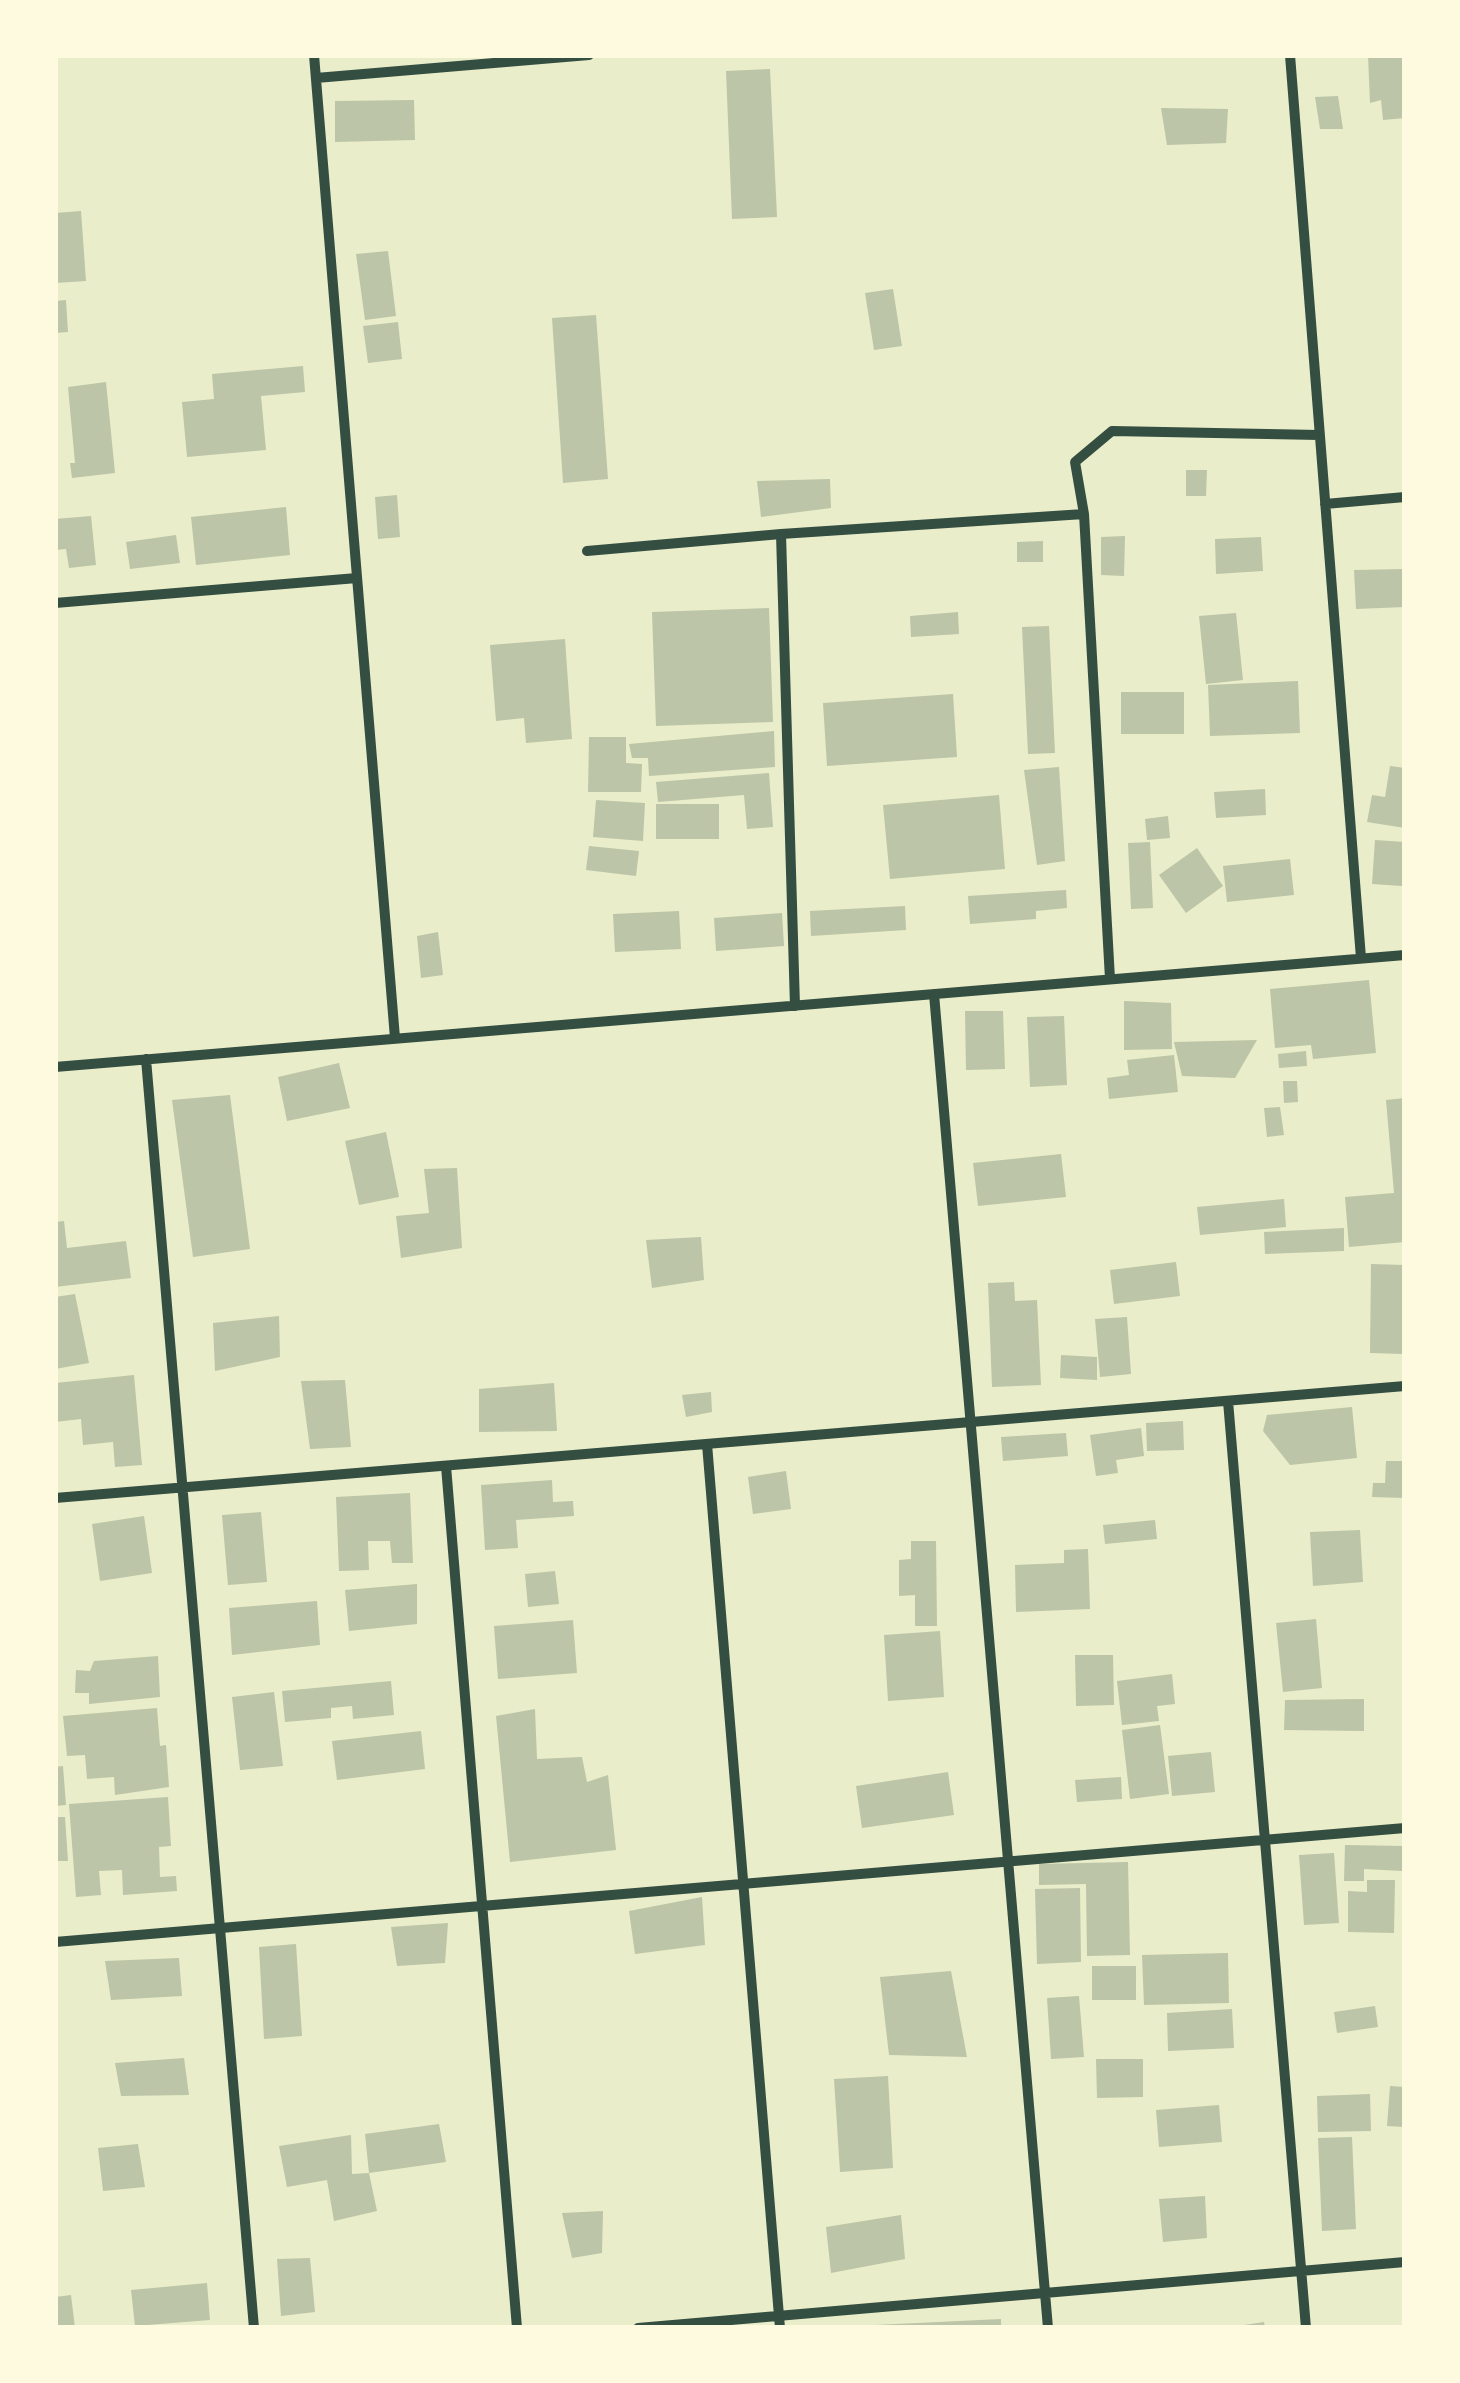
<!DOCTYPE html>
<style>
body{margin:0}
#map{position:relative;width:1460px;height:2383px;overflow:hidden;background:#e9edc9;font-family:"Public Sans",sans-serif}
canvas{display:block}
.frame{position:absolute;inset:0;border:58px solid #fefae0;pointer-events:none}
</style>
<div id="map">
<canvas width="1460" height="2383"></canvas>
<div class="frame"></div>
</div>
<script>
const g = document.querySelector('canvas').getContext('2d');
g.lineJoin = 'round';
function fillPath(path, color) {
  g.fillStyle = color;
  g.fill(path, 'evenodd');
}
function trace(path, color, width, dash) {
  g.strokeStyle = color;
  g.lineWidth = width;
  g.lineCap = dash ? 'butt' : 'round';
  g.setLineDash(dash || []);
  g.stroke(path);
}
fillPath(new Path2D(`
 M1368 55H1405V118L1383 120 1381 100 1370 103Z
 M770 69 777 217 732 219 726 71Z
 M1338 96 1343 129H1320L1315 97Z
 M414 100 415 140 335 142V101Z
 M1161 108 1228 109 1226 143 1167 145Z
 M81 211 86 281 55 283V213Z
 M388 251 396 316 365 320 356 254Z
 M893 289 902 346 874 350 865 293Z
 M66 300 68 332 55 333V301Z
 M596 315 608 479 563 483 552 318Z
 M398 322 402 359 368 363 363 326Z
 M303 366 305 392 261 396 266 450 187 457 182 402 214 399 212 374Z
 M106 382 115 473 72 478 70 463H75L68 387Z
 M1186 470H1207L1206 496H1186Z
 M830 479 831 508 761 517 757 481Z
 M397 495 400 537 378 539 375 497Z
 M286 507 290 555 196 565 191 517Z
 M91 516 96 565 69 568 66 549 55 550V519Z
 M176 535 180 563 130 569 126 542Z
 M1125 536 1124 576 1101 575V537Z
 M1261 537 1263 571 1216 574 1215 539Z
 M1043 541V562H1017V542Z
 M1405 569V607L1356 609 1354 570Z
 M769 608 773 722 656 726 652 612Z
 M958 612 959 634 911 637 910 616Z
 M1236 613 1243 680 1206 684 1199 616Z
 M1049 626 1055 753 1028 754 1022 627Z
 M565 639 572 739 526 743 524 718 496 721 490 645Z
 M1298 681 1300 733 1210 736 1208 685Z
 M1121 692H1184V734H1121Z
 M953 694 957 757 827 766 823 703Z
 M774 731 775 767 649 776 648 758H632L629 744Z
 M589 737H626V763L642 764 641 792H588Z
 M1390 766 1405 768V828L1367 822 1372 795 1385 797Z
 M1059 767 1065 861 1037 865 1024 770Z
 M769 773 773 827 747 829 744 795 658 802 656 782Z
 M1265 789 1266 815 1216 818 1214 792Z
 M999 795 1005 869 890 879 883 805Z
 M596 800 645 803 643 841 593 837Z
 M656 804H719V839H656Z
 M1168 816 1170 838 1147 840 1145 819Z
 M1375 840 1405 842 1402 886 1372 884Z
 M1150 842 1153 908 1131 909 1128 843Z
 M589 846 639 851 636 876 586 870Z
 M1197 848 1223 886 1186 913 1159 875Z
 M1290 859 1294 895 1227 902 1223 866Z
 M1066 890 1067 908 1036 911V919L970 924 968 896Z
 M905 906 906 930 811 936 810 911Z
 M679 911 681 949 615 952 613 914Z
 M782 913 784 946 716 951 714 918Z
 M438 932 443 975 421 978 417 936Z
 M1369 980 1376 1053 1313 1059 1311 1045 1275 1048 1270 989Z
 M1124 1001 1171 1003 1172 1049 1124 1050Z
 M965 1011H1003L1005 1069 966 1070Z
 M1064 1016 1067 1085 1030 1087 1027 1017Z
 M1257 1040 1235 1078 1182 1076 1174 1042Z
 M1306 1051 1307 1066 1279 1068 1278 1054Z
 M1174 1055 1178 1092 1109 1099 1107 1078 1129 1075 1127 1060Z
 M339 1063 350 1108 287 1121 278 1077Z
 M1283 1081H1297L1298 1102 1284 1103Z
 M230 1095 250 1249 193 1257 172 1100Z
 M1405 1098V1242L1349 1247 1345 1197 1394 1193 1386 1100Z
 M1280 1107 1284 1135 1267 1137 1264 1108Z
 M386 1132 399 1197 359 1205 345 1141Z
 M1061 1154 1066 1197 978 1206 973 1163Z
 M457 1168 462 1248 401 1258 396 1216 429 1213 424 1169Z
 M1284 1199 1286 1227 1200 1235 1197 1207Z
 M64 1221 67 1248 126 1241 131 1278 55 1287V1222Z
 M1344 1228V1251L1265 1254 1264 1232Z
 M701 1237 704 1280 652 1288 646 1240Z
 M1176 1262 1180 1296 1114 1304 1110 1270Z
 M1371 1264 1404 1265 1403 1354 1370 1353Z
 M1014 1282 1015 1301 1037 1300 1041 1385 992 1387 988 1283Z
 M75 1294 89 1363 55 1369V1297Z
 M279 1316 280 1357 215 1371 213 1323Z
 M1127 1317 1131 1374 1100 1377 1095 1319Z
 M1061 1355 1097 1357V1380L1060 1378Z
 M134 1375 142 1465 115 1467 113 1442 83 1445 81 1419 55 1422V1383Z
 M345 1380 351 1447 310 1449 301 1381Z
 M554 1383 557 1431 479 1432V1389Z
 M711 1392 712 1412 686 1417 682 1395Z
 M1352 1407 1357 1458 1290 1465 1263 1431 1267 1415Z
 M1183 1421 1184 1450 1147 1451 1146 1423Z
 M1141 1428 1144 1456 1116 1460 1118 1473 1096 1476 1090 1435Z
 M1066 1433 1068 1456 1003 1461 1001 1437Z
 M1386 1461H1405V1498L1372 1497 1373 1483H1385Z
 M786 1471 791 1509 753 1514 748 1477Z
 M552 1480 553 1502 573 1501 574 1516 516 1520 518 1548 485 1550 481 1485Z
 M410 1493 413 1563H392L390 1541H368L369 1570 339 1571 336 1497Z
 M261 1512 267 1582 228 1585 222 1515Z
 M144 1516 152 1573 100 1581 92 1524Z
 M1155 1520 1157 1539 1105 1544 1103 1525Z
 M1360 1530 1363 1582 1313 1586 1310 1532Z
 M911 1541H936L937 1626H915V1595L899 1596V1560L911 1559Z
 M1088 1549 1090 1609 1016 1612 1015 1565 1064 1563V1550Z
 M555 1571 559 1604 528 1607 525 1574Z
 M417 1584V1624L349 1631 345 1590Z
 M317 1601 320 1645 232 1655 229 1608Z
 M1316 1619 1322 1688 1283 1692 1276 1623Z
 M573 1620 577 1673 498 1679 494 1626Z
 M940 1631 944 1697 888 1701 884 1635Z
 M1075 1655H1113L1114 1705 1076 1706Z
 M158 1656 160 1697 89 1704V1693H75L76 1670 90 1671 94 1661Z
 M1172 1674 1175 1704 1157 1706 1159 1721 1122 1725 1117 1681Z
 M391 1681 394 1715 353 1719 352 1706 331 1708V1718L285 1722 282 1691Z
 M274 1692 283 1766 240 1770 232 1697Z
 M1364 1699V1731L1284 1730 1285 1700Z
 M157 1708 160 1746 166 1745 169 1787 115 1795 114 1777 87 1779 85 1755 67 1756 63 1716Z
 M535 1709 537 1759 582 1757 587 1782 608 1775 616 1850 510 1862 496 1716Z
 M1160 1725 1169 1794 1130 1799 1122 1730Z
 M421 1731 425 1769 337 1780 332 1741Z
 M1211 1752 1215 1792 1172 1796 1168 1756Z
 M63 1766 66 1805 55 1806V1767Z
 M948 1772 954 1815 862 1828 856 1786Z
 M1121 1777 1122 1799 1077 1802 1075 1780Z
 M168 1797 171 1846 159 1847 160 1877 176 1876 177 1891 123 1895 122 1870 99 1871 101 1895 76 1897 69 1804Z
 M55 1817H65L68 1861H55Z
 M1345 1845 1404 1846 1403 1871 1364 1869V1881H1344Z
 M1334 1853 1339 1923 1304 1925 1299 1855Z
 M1128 1862 1130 1955 1087 1956 1086 1884 1039 1885V1864Z
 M1367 1880H1395L1394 1933 1348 1932V1891L1367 1892Z
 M1080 1888 1081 1962 1037 1964 1035 1889Z
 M702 1897 705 1945 635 1954 629 1911Z
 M448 1923 445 1963 397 1966 391 1927Z
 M296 1944 302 2036 264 2039 259 1947Z
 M1228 1953 1229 2003 1144 2005 1142 1955Z
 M179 1958 182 1996 111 2000 105 1961Z
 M1092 1966H1136V2000H1092Z
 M951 1971 967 2057 889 2055 880 1977Z
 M1079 1996 1084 2057 1051 2059 1047 1998Z
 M1375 2006 1378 2027 1337 2033 1334 2012Z
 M1232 2009 1234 2048 1168 2051 1167 2013Z
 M184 2058 189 2095 121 2096 115 2063Z
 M1096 2059H1143V2097L1097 2098Z
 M888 2076 893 2168 840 2172 834 2079Z
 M1390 2086 1405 2087V2127L1387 2126Z
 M1370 2094 1371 2131 1318 2132 1317 2096Z
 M1219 2105 1222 2142 1159 2147 1156 2110Z
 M439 2124 446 2162 369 2173 365 2134Z
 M351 2135 352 2174 369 2173 377 2211 334 2221 327 2180 287 2187 279 2146Z
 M1352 2137 1356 2229 1322 2231 1318 2138Z
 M138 2144 145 2187 103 2191 98 2148Z
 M1205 2196 1207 2238 1163 2242 1159 2199Z
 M603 2211 602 2253 572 2258 562 2213Z
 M901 2215 905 2259 831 2273 826 2227Z
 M310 2258 315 2312 281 2316 277 2259Z
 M207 2283 210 2320 135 2326 131 2290Z
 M71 2295 75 2328H55V2297Z
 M1001 2319V2328H876L875 2325Z
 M1264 2322 1265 2328H1238V2326Z`), '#bcc5a7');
trace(new Path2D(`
 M314 55 395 1038
 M1290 55 1361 958
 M316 78 589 55
 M1325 504 1405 497
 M781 534 795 1006
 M587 551 781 534 1084 514
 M55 603 357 578
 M1110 979 1084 514 1075 462 1112 431 1319 435
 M934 994 1048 2328
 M146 1059 254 2328
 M55 1067 1405 955
 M1228 1401 1306 2328
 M707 1444 780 2328
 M446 1466 517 2328
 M55 1498 1405 1386
 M55 1942 1405 1828
 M638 2328 1405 2262`), '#344e41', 10);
</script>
